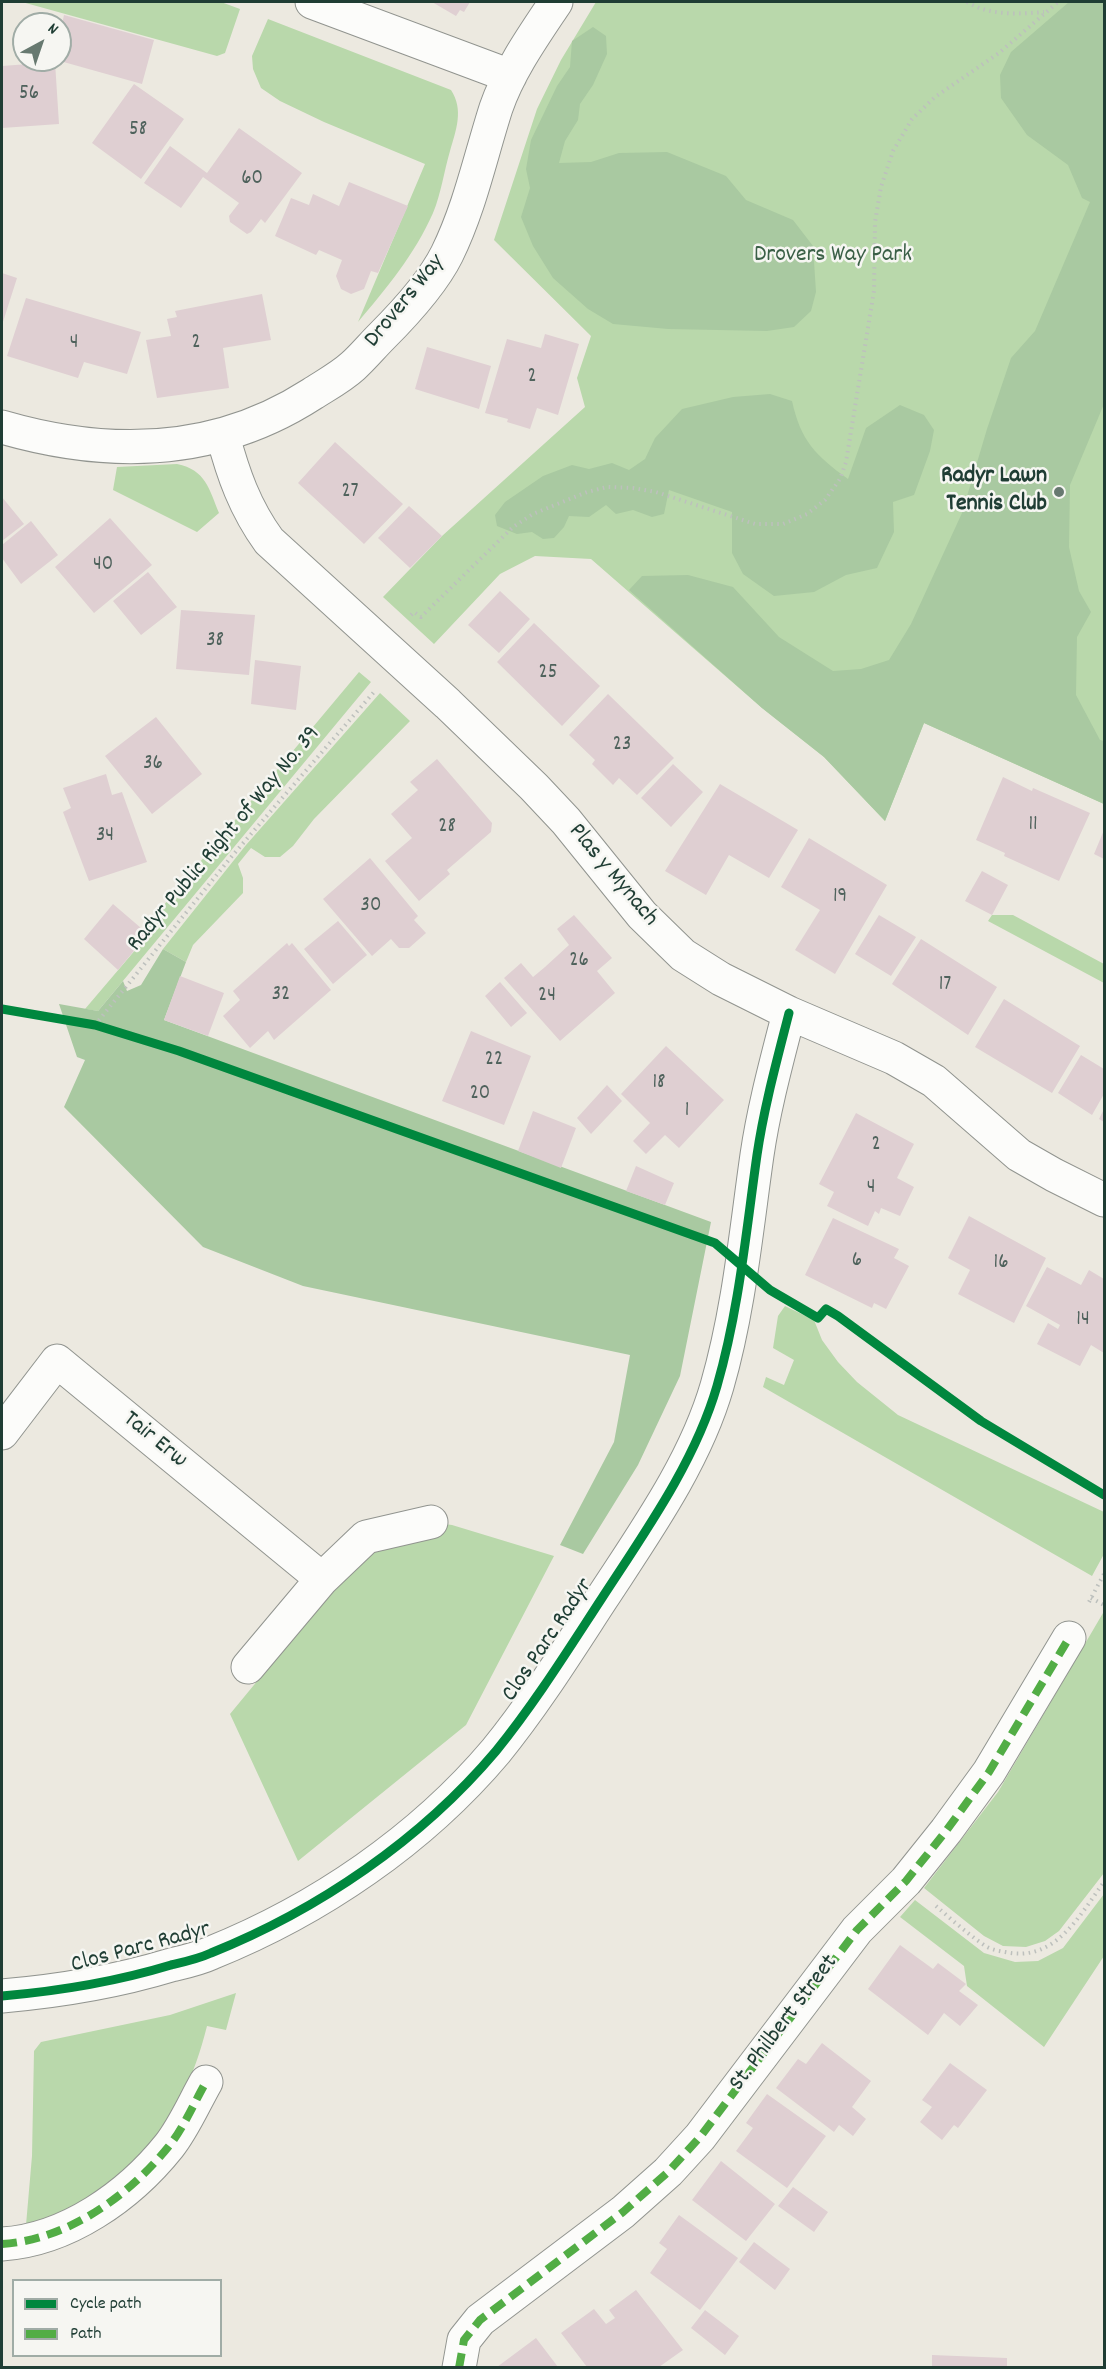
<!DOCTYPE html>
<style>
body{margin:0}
#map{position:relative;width:1106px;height:2369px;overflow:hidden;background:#ece9e0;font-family:Dekko,sans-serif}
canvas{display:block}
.frame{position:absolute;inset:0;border:3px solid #1f3d34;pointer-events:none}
.legend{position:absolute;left:12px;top:2279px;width:210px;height:78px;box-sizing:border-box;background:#f6f6f2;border:2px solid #a0aca6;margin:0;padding:8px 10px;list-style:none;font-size:18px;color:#1f3d34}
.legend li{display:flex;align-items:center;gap:12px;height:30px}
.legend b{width:30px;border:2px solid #a0aca6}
.north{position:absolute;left:12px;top:12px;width:60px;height:60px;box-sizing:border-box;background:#f6f6f2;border:2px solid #a0aca6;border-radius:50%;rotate:40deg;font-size:16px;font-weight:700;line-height:24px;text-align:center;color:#1f3d34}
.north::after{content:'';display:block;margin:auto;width:21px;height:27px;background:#677970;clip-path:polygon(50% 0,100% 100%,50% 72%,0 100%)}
</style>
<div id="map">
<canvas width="1106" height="2369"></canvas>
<div class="frame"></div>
<ul class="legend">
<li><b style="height:8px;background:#00873e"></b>Cycle path</li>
<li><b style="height:8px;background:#52ad45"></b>Path</li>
</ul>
<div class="north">N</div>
</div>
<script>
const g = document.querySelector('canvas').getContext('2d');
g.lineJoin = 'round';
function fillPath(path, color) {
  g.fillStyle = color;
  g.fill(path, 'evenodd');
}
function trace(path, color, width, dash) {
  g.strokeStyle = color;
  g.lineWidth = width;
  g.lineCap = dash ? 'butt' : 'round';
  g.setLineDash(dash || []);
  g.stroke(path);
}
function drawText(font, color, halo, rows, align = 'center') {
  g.font = font + ' Dekko,sans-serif';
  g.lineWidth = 5;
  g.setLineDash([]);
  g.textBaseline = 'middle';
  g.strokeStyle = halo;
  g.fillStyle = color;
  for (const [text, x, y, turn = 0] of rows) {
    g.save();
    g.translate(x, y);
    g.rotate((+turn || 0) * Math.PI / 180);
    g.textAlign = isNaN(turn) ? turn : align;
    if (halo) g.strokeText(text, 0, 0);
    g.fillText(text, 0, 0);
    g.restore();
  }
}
fillPath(new Path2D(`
 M22 2H221L240 9 225 53 217 56Z
 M596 2H1104V804L924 723 885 821 824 757 762 708 591 559 535 556 500 574 434 644 383 597 442 536 585 407 577 378 591 336 494 240 537 109 561 60Z
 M268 19 451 90C464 110 456 130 450 151 444 171 441 194 433 213 415 254 386 289 358 322L425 164 324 122 280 101 261 88 253 69 252 56Z
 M177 464C206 470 209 489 219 513L197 532 113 490 117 467Z
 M359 672 371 682 98 1011 85 1009 148 935 143 930Z
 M380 693 410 721 314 819 293 846 280 857H265L251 848 238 864 243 878V893L193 945 186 962 163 949 246 845Z
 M992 915H1013L1104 964V983L988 921Z
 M785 1306 814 1320 822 1340 838 1362 857 1382 898 1415 1104 1512V1554L1092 1576 763 1387 766 1377 784 1385 794 1360 773 1348 778 1316Z
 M430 1522 452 1525 554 1556 466 1725 298 1861 230 1714 301 1628 376 1542Z
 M1103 1613 1104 1873 1059 1931 1045 1941 1026 1947 1003 1946 984 1936 924 1888 998 1792Z
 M1104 1894V1956L1044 2047 967 1986 964 1966 900 1917 915 1900 984 1953 1015 1962 1038 1961 1063 1948Z
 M236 1993 226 2030 207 2026C182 2127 127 2193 26 2225L32 2156 34 2051 41 2042 170 2015Z`), '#b9d8ab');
fillPath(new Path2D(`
 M1069 2H1104V404L1070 485 1069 547 1079 591 1091 612 1077 637 1076 695 1100 740 1104 741V804L924 723 885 821 824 757 762 708 629 590 642 576 688 575 733 587 779 637 833 671 861 669 889 660 911 624 962 513 987 429 1011 358 1035 331 1090 202 1082 198 1068 165 1027 135 1001 98 1000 75 1011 52Z
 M593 27 606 36 607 54 593 85 580 104 578 120 565 141 559 163 591 162 619 153 667 152 726 176 746 200 793 220 813 246 816 292 811 311 794 327 767 331 668 329 613 324 588 309 553 278 533 246 521 217 530 188 526 169 531 140 557 86 570 67 572 41Z
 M770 394 792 401C801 441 815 455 848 479L866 428 900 405 924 415 934 430 930 451 914 495 893 502 894 532 877 568 846 575 814 592 774 596 743 574 732 553V512L669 490 664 514 652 517 633 510 616 514 606 505 589 517 569 516 564 527 554 538 543 539 532 532 517 534 497 526 495 515 505 502 543 476 572 465 589 469 612 463 629 470 645 459 655 438 682 409 733 397Z
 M163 949 186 962 164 1020 711 1222 680 1376 638 1465 583 1554 560 1545 614 1442 630 1355 303 1286 203 1247 64 1107 85 1060 77 1057 59 1004 98 1011 123 981 127 991 141 985Z`), '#a9c9a1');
fillPath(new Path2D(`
 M432 2H470L464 12 460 10 456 16Z
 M64 15 154 40 142 84 60 61V33Z
 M55 62 59 124 2 128V66Z
 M134 84 184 119 141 179 92 143Z
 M239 128 302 173 265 223 261 219 251 232 247 234 230 222 229 216 239 203 203 177 181 208 144 183 170 146 207 173Z
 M349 182 408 206 378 273 371 271 364 289 351 294 341 289 336 276 342 260 319 250 316 255 275 236 291 198 309 205 313 194 339 206Z
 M2 273 17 278 2 325Z
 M262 294 271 340 223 348 229 388 157 398 146 340 171 336 167 319 177 317 175 311Z
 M26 298 141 332 127 374 84 362 78 378 7 356Z
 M545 334 579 344 558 415 537 408 530 429 507 422 508 419 485 413 507 339 541 348Z
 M427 347 491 366 479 409 415 389Z
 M335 442 403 504 364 544 298 483Z
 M2 497 24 524 2 541Z
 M409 506 442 536 410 568 378 538Z
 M110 518 152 565 94 613 55 567Z
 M31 521 58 555 21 584 2 558V545Z
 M148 572 177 607 141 635 113 601Z
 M500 591 530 619 499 653 468 625Z
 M181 610 255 615 249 675 176 669Z
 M534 623 600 686 562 726 497 662Z
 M255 660 301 666 296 710 251 704Z
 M608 694 674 758 637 795 619 778 613 785 592 764 595 760 569 735Z
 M156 717 202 774 152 814 105 756Z
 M437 759 492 823 491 832 447 870 450 874 419 901 385 861 412 838 391 814 418 790 410 782Z
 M673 764 703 792 671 827 641 798Z
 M106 774 112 795 122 792 147 862 89 881 63 812 71 808 63 788Z
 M1003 777 1032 791 1033 788 1090 813 1059 881 1004 856 1005 853 976 840Z
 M720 784 798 830 769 878 729 855 706 895 665 871Z
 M1104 830V859L1094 854Z
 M809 838 887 885 835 974 795 950 820 910 781 887Z
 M370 858 418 916 414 920 426 933 409 948H399L391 939 372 956 323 899Z
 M982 871 1008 885 992 915 965 901Z
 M113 904 148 934 118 970 84 939Z
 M574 915 612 958 597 971 615 993 560 1041 504 978 521 963 533 977 545 967 569 945 557 929Z
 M879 915 916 937 891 976 855 954Z
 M338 921 367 955 333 984 304 949Z
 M921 939 997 987 968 1035 892 984Z
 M287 943 289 946 292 943 331 990 274 1040 268 1031 250 1048 223 1016 240 1000 233 991Z
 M180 976 224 993 208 1036 164 1020Z
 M500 982 527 1013 511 1027 485 996Z
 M1004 999 1080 1046 1052 1093 975 1047Z
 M471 1031 531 1056 504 1125 442 1101Z
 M666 1046 724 1100 679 1148 665 1135 646 1154 633 1141 650 1123 621 1094Z
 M1081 1055 1104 1069V1094L1092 1115 1058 1093Z
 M607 1085 622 1101 591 1134 577 1118Z
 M1104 1109V1122L1099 1119Z
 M533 1111 576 1128 561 1168 518 1151Z
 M856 1113 914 1144 897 1178 914 1187 900 1216 881 1208 879 1214 875 1211 868 1226 827 1206 834 1192 819 1184Z
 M636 1166 674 1183 665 1205 626 1191Z
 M969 1216 1046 1258 1014 1323 958 1294 970 1270 948 1258Z
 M833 1218 899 1249 894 1258 909 1266 886 1309 874 1303 872 1308 805 1275Z
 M1047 1267 1081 1285 1089 1270 1104 1279V1353L1091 1345 1080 1366 1037 1344 1048 1323 1058 1329 1060 1325 1026 1306Z
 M900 1945 933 1969 938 1963 966 1984 959 1991 978 2005 960 2026 944 2013 928 2035 868 1989Z
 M822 2043 871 2081 852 2107 866 2119 853 2136 839 2125 834 2132 776 2088 798 2059 806 2064Z
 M950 2063 987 2090 958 2128 954 2125 942 2140 920 2122 932 2107 922 2100Z
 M767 2094 826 2136 787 2188 736 2151 753 2128 746 2123Z
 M721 2161 775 2204 746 2241 692 2200Z
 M793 2187 828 2212 814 2232 778 2206Z
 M679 2215 738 2258 700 2310 650 2273 667 2249 659 2243Z
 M754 2242 790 2269 775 2290 739 2262Z
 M636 2290 683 2350 659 2367H587L561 2333 594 2309 606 2324 615 2318 609 2310Z
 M705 2310 739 2336 725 2355 691 2328Z
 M536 2338 558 2367H497Z
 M932 2355 1007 2358V2367H932Z`), '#dfcfd2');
const minor = new Path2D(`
 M312 2 510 76
 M2 427C109 458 216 456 312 394 326 385 341 377 353 366 363 357 372 346 382 336 405 313 432 284 447 254 470 207 480 158 496 108 509 70 534 35 556 2
 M223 436C233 474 245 508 269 541L448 704 534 787 566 821 642 915 683 955 721 979 789 1013 894 1058 934 1081 1019 1155 1054 1175 1104 1200
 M2 1433 57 1361 322 1579 248 1667
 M322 1579 366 1537 431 1522
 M2 1996C60 1991 115 1982 171 1965 184 1962 198 1959 211 1953 318 1910 421 1840 496 1751 535 1703 568 1650 602 1598 645 1532 695 1462 717 1386 739 1310 746 1232 757 1155 764 1107 777 1060 789 1013
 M2 2244C67 2240 129 2196 169 2146 184 2127 194 2103 206 2082
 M459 2368 464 2340 480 2320 623 2212 668 2172 700 2137 857 1930 906 1881 946 1831 989 1772 1069 1638`);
trace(minor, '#91948f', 35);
trace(new Path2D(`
 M967 2C990 16 1019 14 1044 12
 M411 615 414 612 421 617 513 527 533 514 587 492 607 487 633 488 656 492 755 524H783L807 514 825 500 840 479 846 462 874 291 875 222 881 187 893 151 912 119 935 97 999 53 1058 2
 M95 1025 232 856 374 692
 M1091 1598 1104 1605
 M1089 1602 1104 1574
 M936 1906C952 1920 969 1935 987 1947 993 1950 999 1951 1005 1952 1055 1963 1079 1916 1104 1882`), '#bdc0bd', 4, [1.5, 4.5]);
trace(minor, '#fcfcfa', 33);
trace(new Path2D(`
 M2 2244C67 2240 129 2196 169 2146 184 2127 194 2103 206 2082
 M459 2368 464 2340 480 2320 623 2212 668 2172 700 2137 857 1930 906 1881 946 1831 989 1772 1069 1638`), '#52ad45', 8, [15, 8]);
trace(new Path2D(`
 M2 1009 95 1025 179 1051 715 1243 770 1290 818 1318 826 1309 838 1316 981 1421 1104 1495
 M2 1996C60 1991 115 1982 171 1965 184 1962 198 1959 211 1953 318 1910 421 1840 496 1751 535 1703 568 1650 602 1598 645 1532 695 1462 717 1386 739 1310 746 1232 757 1155 764 1107 777 1060 789 1013`), '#00873e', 9);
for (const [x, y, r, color] of [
 [1059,492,6,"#677970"]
]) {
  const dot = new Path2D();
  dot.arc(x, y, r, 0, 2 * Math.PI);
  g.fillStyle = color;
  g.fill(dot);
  trace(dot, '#f6f6f2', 2);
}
drawText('21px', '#4f625c', null, [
 ["56",29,95],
 ["58",138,131],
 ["60",252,180],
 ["4",74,344],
 ["2",196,344],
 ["2",532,378],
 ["27",350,493],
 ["40",103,566],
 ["38",215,642],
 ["25",548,674],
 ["23",622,746],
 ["36",153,765],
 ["11",1033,826],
 ["28",447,828],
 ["34",105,837],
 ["19",840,898],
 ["30",371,907],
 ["26",579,962],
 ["17",945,986],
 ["32",281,996],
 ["24",547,997],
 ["22",494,1061],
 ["18",659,1084],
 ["20",480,1095],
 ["1",687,1112],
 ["2",876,1146],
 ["4",871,1189],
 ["6",857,1262],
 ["16",1001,1264],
 ["14",1083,1321]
]);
drawText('24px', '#3b6047', '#f6f6f2', [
 ["Drovers Way Park",833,257]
]);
drawText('24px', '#1f3d34', '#f6f6f2', [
 ["Drovers Way",406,302,-51],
 ["Radyr Public Right of Way No. 39",225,840,-50],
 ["Plas y Mynach",612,876,50],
 ["Tair Erw",154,1441,39],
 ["Clos Parc Radyr",549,1641,-56],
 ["Clos Parc Radyr",141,1949,-15],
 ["St. Philbert Street",785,2024,-53]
]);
drawText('bold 24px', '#1f3d34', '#f6f6f2', [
 ["Radyr Lawn",1047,478],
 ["Tennis Club",1047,506]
], 'right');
</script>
